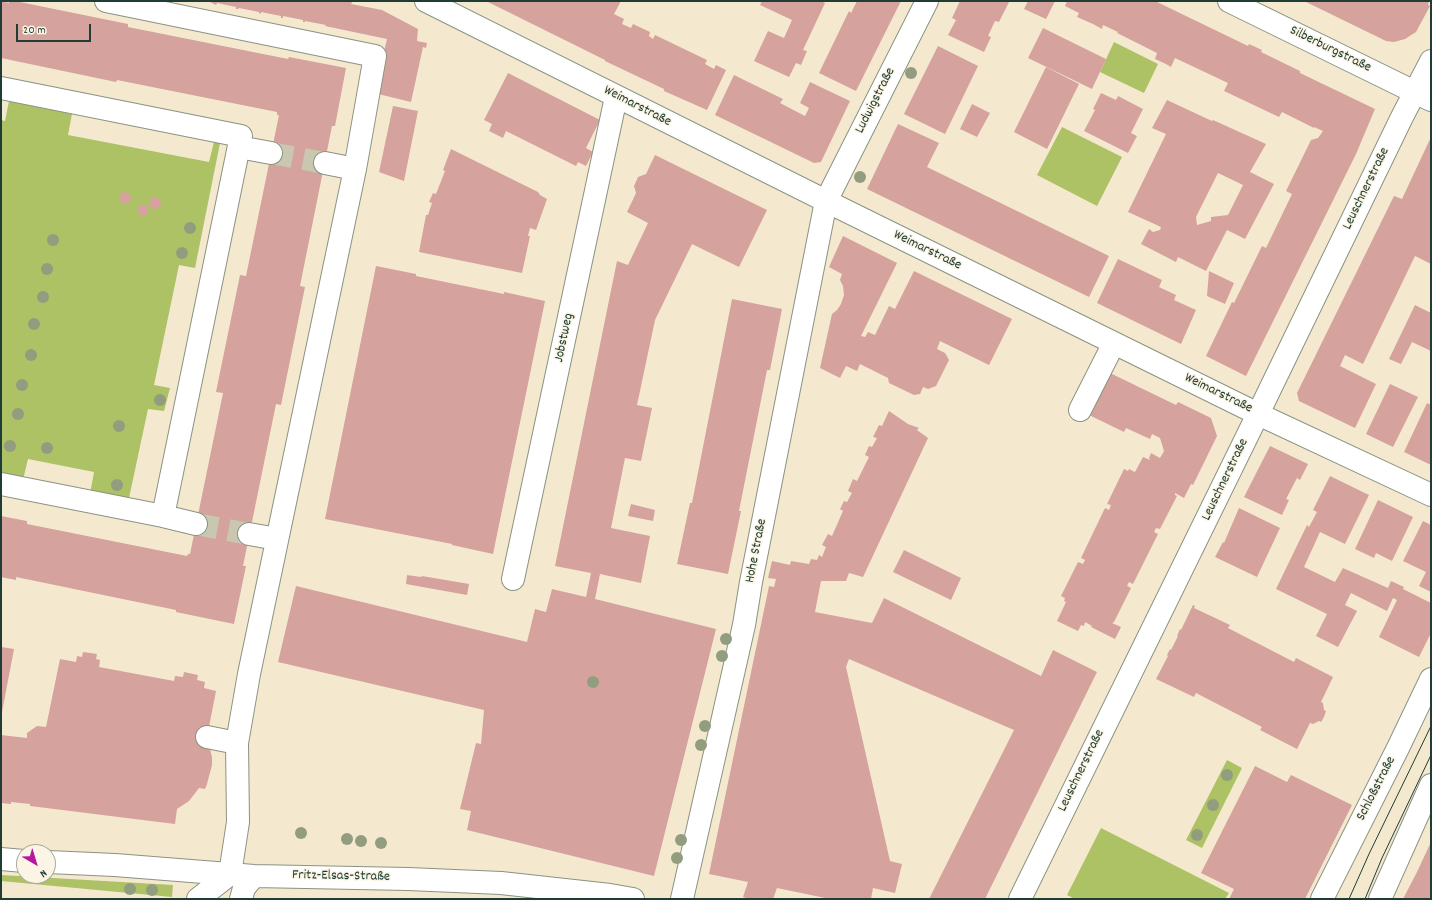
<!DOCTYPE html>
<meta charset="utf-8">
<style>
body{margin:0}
#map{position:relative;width:1432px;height:900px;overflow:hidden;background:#f4e9cf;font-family:Dekko,sans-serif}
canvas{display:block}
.frame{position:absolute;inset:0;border:2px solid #1f3d34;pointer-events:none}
.north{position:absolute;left:16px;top:844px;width:40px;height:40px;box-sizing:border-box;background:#fcf5e5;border:1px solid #a4ab9e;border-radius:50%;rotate:142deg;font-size:11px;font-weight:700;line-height:16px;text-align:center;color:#1f3d34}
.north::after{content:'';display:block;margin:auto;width:14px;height:18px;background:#b5179e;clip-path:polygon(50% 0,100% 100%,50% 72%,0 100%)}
.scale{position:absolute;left:16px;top:24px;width:75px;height:18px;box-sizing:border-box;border:2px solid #1f3d34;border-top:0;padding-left:5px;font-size:12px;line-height:14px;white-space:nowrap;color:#1f3d34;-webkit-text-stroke:3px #fcf5e5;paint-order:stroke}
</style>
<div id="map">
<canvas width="1432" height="900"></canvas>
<div class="frame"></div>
<div class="north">N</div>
<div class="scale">20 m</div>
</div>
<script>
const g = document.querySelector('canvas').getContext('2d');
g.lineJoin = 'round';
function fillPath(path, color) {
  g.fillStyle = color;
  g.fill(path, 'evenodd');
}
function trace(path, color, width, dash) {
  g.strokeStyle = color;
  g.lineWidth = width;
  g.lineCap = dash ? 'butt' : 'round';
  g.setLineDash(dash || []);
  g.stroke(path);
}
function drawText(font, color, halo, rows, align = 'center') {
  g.font = font + ' Dekko,sans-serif';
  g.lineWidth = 3;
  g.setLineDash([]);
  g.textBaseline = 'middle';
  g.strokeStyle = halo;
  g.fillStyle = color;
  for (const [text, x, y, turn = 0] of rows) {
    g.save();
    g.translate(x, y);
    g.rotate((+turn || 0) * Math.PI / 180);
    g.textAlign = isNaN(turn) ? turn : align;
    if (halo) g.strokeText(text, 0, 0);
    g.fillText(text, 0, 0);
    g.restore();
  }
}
fillPath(new Path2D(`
 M1114 42 1158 64 1144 93 1100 72Z
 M9 101 72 114 68 135 209 162 214 142 220 143 195 268 179 265 154 385 170 388 164 411 148 409 129 498 90 494 94 472 28 459 23 480 1 475V120L5 121Z
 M1062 127 1122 157 1097 206 1037 175Z
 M1227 760 1242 768 1202 848 1186 840Z
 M1101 828 1229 893 1225 899H1075L1067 895Z
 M1 875 173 885 172 897 1 881Z`), '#adc165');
fillPath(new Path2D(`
 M1 1 9 3V1H15L128 24V27L288 59 289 57 346 68 335 126H332L300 286 305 287 281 405 276 404 243 566H246L234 624 176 612V610L16 577V580L1 577V516L27 521V524L187 556 188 554H190L223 393 216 392 240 275 246 276 279 115H277V112L117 80 116 82 1 58Z
 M208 1H353L351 4 382 10 418 29 417 41 427 43 426 48 423 47 411 102 374 93 387 39 325 26 326 25 305 21V22H303V20L283 16V18H281V16L261 12V14L259 13V12L239 8 238 9H236V7L217 3 216 5Z
 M486 1H621L614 14 624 19 622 24 631 28 633 24 650 32 649 36 653 39 655 35 707 60 705 64 714 69 716 65 726 70 707 110 664 91V89L605 61V60Z
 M762 1H821L825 3 803 50 807 51 801 65 796 63 789 77 754 61 768 31 784 38 792 20 760 5Z
 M857 1H901L856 91 819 73 849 11 851 13Z
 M960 1 1009 2 999 22 995 21 988 36 991 37 984 52 948 35 956 20 952 18Z
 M1028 1H1055L1046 19 1024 9Z
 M1067 1H1155L1248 46 1249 44 1262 50 1261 52 1300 71V73L1375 109 1356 154 1246 376 1206 356 1232 302 1234 303 1262 246 1266 248 1292 194 1286 191 1311 140 1318 138 1323 131 1314 127V128L1282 112 1279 117 1224 91 1228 83 1175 58 1171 67 1166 64 1155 59 1157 53 1117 33 1118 32 1103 25 1102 29 1093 24 1077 17 1079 13 1065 6Z
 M1304 1H1429L1428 5 1430 6 1416 32 1405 39 1394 42 1386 41Z
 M1043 28 1106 59 1092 89 1028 58Z
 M938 46 978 66 945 134 904 114Z
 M1046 67 1079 84 1047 149 1014 132Z
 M508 73 600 120 586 148 593 152 586 166 578 162 576 166 506 131 503 138 489 131 492 124 484 120Z
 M734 75 783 99 780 103 805 116 809 108 800 103 810 82 850 101 821 162 814 163 715 115Z
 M1101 93 1116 100 1118 96 1143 109 1131 133 1137 136 1128 153 1084 131 1095 110 1093 109Z
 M1167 100 1212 121 1213 120 1266 144 1250 172 1274 184 1245 239 1227 230 1206 271 1178 257 1176 262 1141 244 1149 229 1153 232 1160 230 1161 227 1128 212 1166 134 1152 128ZM1218 173 1243 185 1228 215 1211 217V221L1197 225 1196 217Z
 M972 104 990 113 977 137 960 129Z
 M393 106 418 111 404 181 379 172Z
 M898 124 939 143 927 167 1109 256 1089 297 867 189Z
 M1431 137V264L1415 256 1363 364 1345 355 1340 366 1376 384 1355 428 1299 401 1297 393 1394 196 1402 199Z
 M451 149 538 192 540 195 547 199 536 230 530 228 528 236H530L522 273 419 252 426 215H428L432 203 429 202 433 193 436 194 445 171 443 170Z
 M655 155 767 210 739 267 692 244 655 320 637 405 652 408 641 461 625 458 611 528 650 536 641 583 600 574 595 599 716 629 654 876 467 830 471 811 460 809 476 743 481 744 484 710 278 662 296 586 527 642 535 609 546 612 552 589 586 597 591 573 555 566 617 261 628 265 648 223 627 212 636 193 634 186 638 177 646 174Z
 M119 198a6 6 0 1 1 12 0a6 6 0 1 1-12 0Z
 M149 203a6 6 0 1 1 12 0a6 6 0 1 1-12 0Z
 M137.5 210a5.5 5.5 0 1 1 11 0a5.5 5.5 0 1 1-11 0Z
 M843 236 897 263 861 336 865 337 868 332 875 335 889 306 895 309 914 271 1012 319 989 365 940 341 937 349 945 353 949 360 936 386 928 389 923 387 920 394 914 395 889 383 888 378 860 364 857 371 846 366 840 378 820 368 832 314 837 310 841 304 844 295 843 286 840 280 842 274 829 267Z
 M1118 259 1162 280 1159 287 1176 295 1174 300 1196 310 1181 344 1097 303Z
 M376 266 416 274V276L504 294V292L545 301 493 554 452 545V544L325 519Z
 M1209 271 1234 283 1225 304 1207 296Z
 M732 299 782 309 770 370H767L739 511H741L728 574 677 564 690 503H692Z
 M1415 305 1431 313V351L1412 342 1401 364 1389 359Z
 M1110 373 1176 405 1178 402 1211 418 1217 436 1193 485 1191 484 1184 498 1175 493V495L1177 496 1160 529 1156 528 1154 532 1158 534 1133 584 1129 582 1127 586 1131 588 1114 622 1112 623 1121 627 1115 639 1091 627 1092 626 1085 622 1084 626 1081 625 1078 631 1057 621 1066 602 1064 601 1065 598 1061 596 1078 562 1083 564 1085 560 1081 558 1105 508 1109 510 1111 505 1107 504 1124 469 1128 471 1129 469 1135 472 1143 457 1150 460 1149 458 1151 453 1160 458 1164 451 1160 438 1152 434 1150 439 1126 428 1124 432 1089 415Z
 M1390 384 1418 397 1393 447 1366 434Z
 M1427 403 1431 405V465L1404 452Z
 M889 411 908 424 919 428 917 430 928 438 863 577 849 573 846 581H821L815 612 872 623 884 598 1041 676 1053 650 1097 672 985 899H929L1014 730 849 659 846 667 890 861 902 864 895 893 873 888 871 899H830L777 888 773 899H749L743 897 748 882 709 874 769 586 774 587 776 579 768 578 772 561 790 565 791 561 809 564 811 559 817 560 819 555 822 557 826 547 822 545 828 534 832 536 843 511 840 509 844 501 847 502 852 493 848 491 853 479 857 481 869 457 865 455 869 446 872 447 877 438 873 437 879 425 882 426Z
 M1270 446 1308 464 1300 480 1297 478 1286 499 1289 500 1282 515 1244 497Z
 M1330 476 1369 495 1345 544 1320 532 1304 567 1335 582 1343 568 1388 588 1391 581 1404 587 1403 589 1431 603V633L1419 657 1379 637 1397 600 1393 598 1387 611 1351 593 1345 605 1357 611 1338 647 1316 636 1327 614 1276 589 1307 525 1309 527 1317 512 1313 510Z
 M1378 500 1413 517 1392 561 1376 553 1374 558 1355 549Z
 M631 504 655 510 653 521 628 516Z
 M1239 508 1280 528 1257 577 1215 557 1223 542 1224 543Z
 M1423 521 1431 525V592L1419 586 1426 572 1403 561Z
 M904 550 961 578 951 600 893 572Z
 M407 575 421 577 422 576 469 584 467 595 406 584Z
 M1193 605 1195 606 1194 608 1230 625 1228 628 1294 662 1296 658 1333 677 1321 702 1323 703 1324 710 1326 711 1324 717 1321 722 1319 721 1313 724 1310 723 1297 749 1260 730 1262 727 1196 693 1194 697 1156 679 1168 656 1167 655 1170 649 1171 650 1178 636H1177L1180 629 1181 630Z
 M1 647 14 649 2 712H1Z
 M83 652 97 654 96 659 100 660 99 667 174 681 175 676 183 677 184 672 198 675 197 680 205 682 204 688 216 691 207 737 212 757V765L207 784 205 789 199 788 189 801 177 809 175 824 30 806V804L11 802V804L1 803V735L27 738V733L37 726 46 727 60 659 76 662 77 656 82 657Z
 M1255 766 1287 782 1291 775 1352 805 1305 899H1229L1234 889 1201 873Z
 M1431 842V899H1403L1417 872Z`), '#d5a29d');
trace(new Path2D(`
 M271 153 325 163
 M196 524 249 534`), '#c9c7b0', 22, [22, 11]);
const minor = new Path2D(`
 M106 1 375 56 355 169 249 674 237 743 238 822 230 874 198 899
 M426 1 826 201 1258 414 1431 495
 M1229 1 1431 100
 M1 88 241 136 163 516 1 484
 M239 147 271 153
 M325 163 355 169
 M1080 410 1114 343
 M163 516 196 524
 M249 534 277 539
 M513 579 616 97
 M207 737 237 743
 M682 899 744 625 751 582 826 201 927 1
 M1020 899 1258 414 1402 117 1431 61
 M1322 899 1398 748 1431 679
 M1380 899 1431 785`);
const major = new Path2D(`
 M1 859 24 861
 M48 862 115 865 254 876 408 879 501 883 610 895 633 899
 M241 899 244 888 254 876`);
trace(minor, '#8a9382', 24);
trace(major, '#8a9382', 24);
trace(minor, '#fff', 22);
trace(major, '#fff', 22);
trace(new Path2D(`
 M1349 899 1369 854 1431 726
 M1365 899 1382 858 1431 755`), '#1f3d34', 1);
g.fillStyle = '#929d80';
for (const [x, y] of [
 [911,73],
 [860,177],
 [190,228],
 [53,240],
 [182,253],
 [47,269],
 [43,297],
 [34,324],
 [31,355],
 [22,385],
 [160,400],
 [18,414],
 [119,426],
 [10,446],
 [47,448],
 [117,485],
 [726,639],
 [722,656],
 [593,682],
 [705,726],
 [701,745],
 [1227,775],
 [1213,805],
 [301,833],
 [1197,835],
 [347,839],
 [681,840],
 [361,841],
 [381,843],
 [677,858],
 [130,889],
 [152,890]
]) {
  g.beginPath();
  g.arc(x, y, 6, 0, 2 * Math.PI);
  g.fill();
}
drawText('14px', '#1f3d34', '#fcf5e5', [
 ["Silberburgstraße",1330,50,26],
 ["Ludwigstraße",876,101,-63],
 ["Weimarstraße",637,107,27],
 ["Leuschnerstraße",1367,189,-64],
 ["Weimarstraße",927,251,26],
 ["Jobstweg",565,338,-78],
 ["Weimarstraße",1218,394,26],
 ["Leuschnerstraße",1226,480,-64],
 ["Hohe Straße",757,551,-79],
 ["Leuschnerstraße",1082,771,-64],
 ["Schloßstraße",1377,789,-63],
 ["Fritz-Elsas-Straße",341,877,1]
]);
</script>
